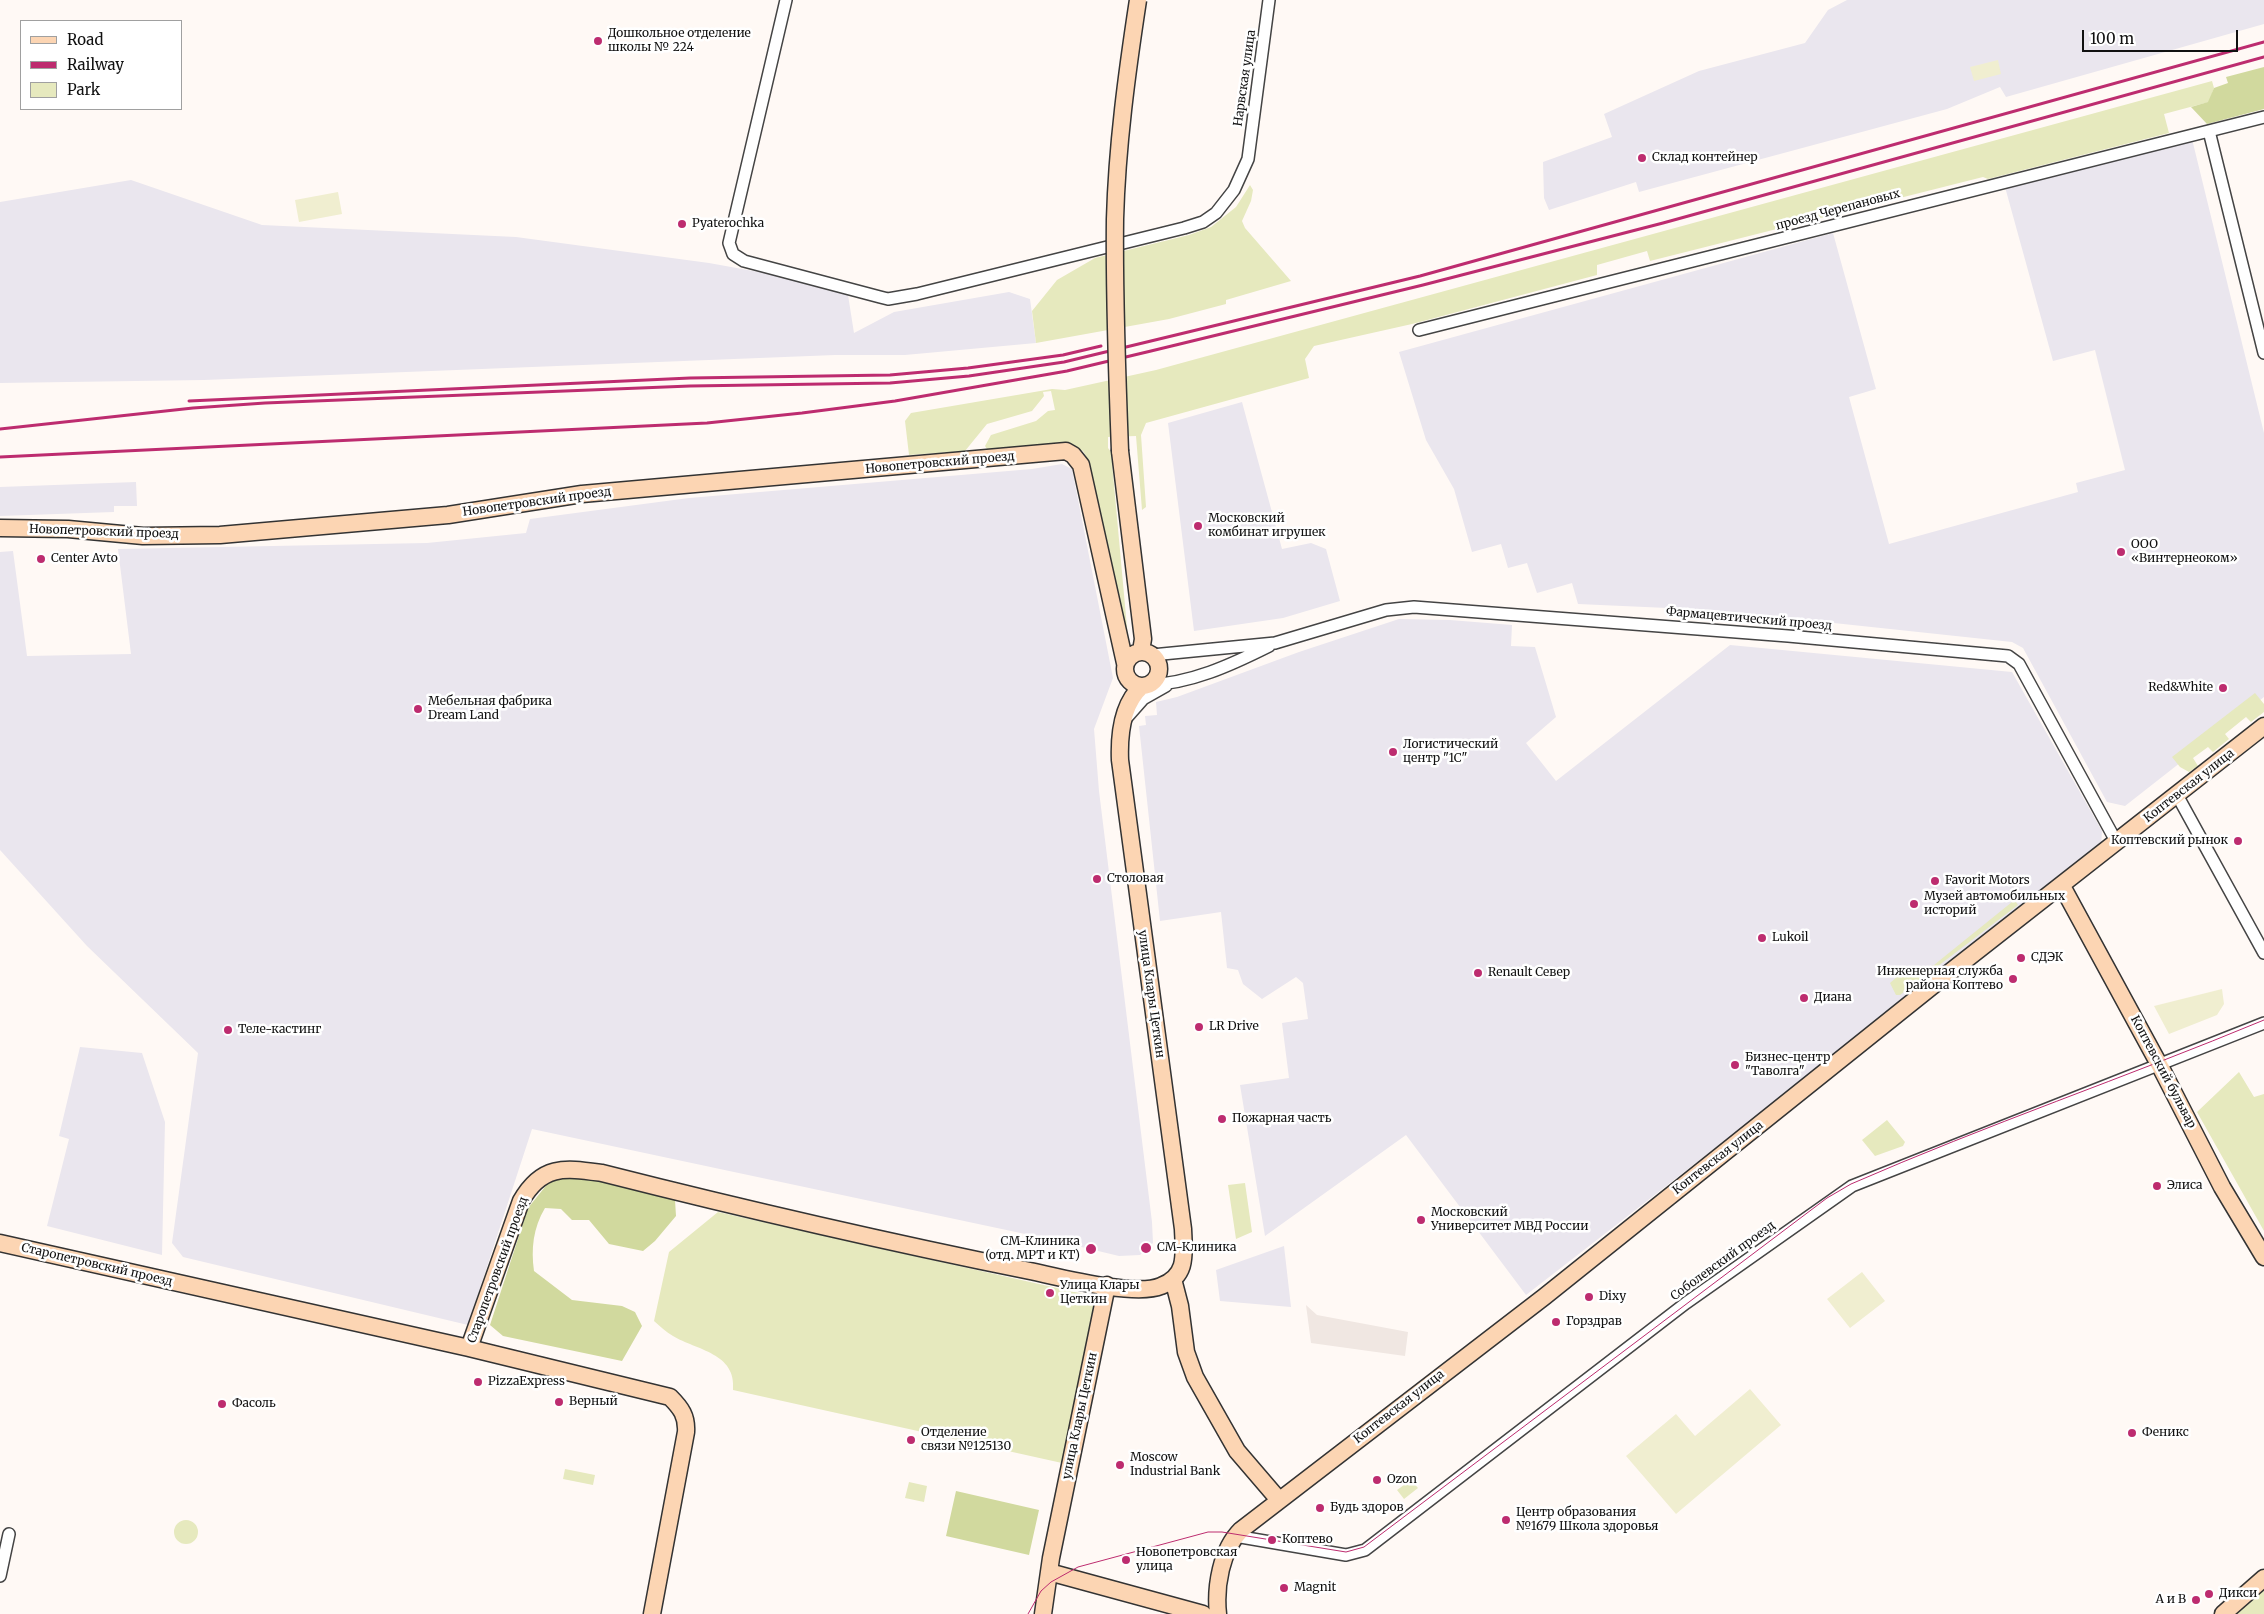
<!DOCTYPE html>
<meta charset="utf-8">
<style>
body{margin:0}
#map{position:relative;width:2264px;height:1614px;overflow:hidden;background:#fff9f5;font-family:Merriweather,serif}
canvas{display:block}
.legend{position:absolute;left:20px;top:20px;width:162px;height:90px;box-sizing:border-box;background:#fff;border:1px solid #a0a0a0;margin:0;padding:6px 9px;list-style:none;font-size:15px;color:#111}
.legend li{display:flex;align-items:center;gap:10px;height:25px}
.legend b{width:25px;border:1px solid #a0a0a0}
.scale{position:absolute;left:2082px;top:30px;width:156px;height:22px;box-sizing:border-box;border:2px solid #111;border-top:0;padding-left:6px;font-size:15px;line-height:18px;white-space:nowrap;color:#111;-webkit-text-stroke:4px #fff;paint-order:stroke}
</style>
<div id="map">
<canvas width="2264" height="1614"></canvas>
<ul class="legend">
<li><b style="height:6px;background:#fcd5b3"></b>Road</li>
<li><b style="height:6px;background:#bd2c6f"></b>Railway</li>
<li><b style="height:14px;background:#e6e9be"></b>Park</li>
</ul>
<div class="scale">100 m</div>
</div>
<script>
const g = document.querySelector('canvas').getContext('2d');
g.lineJoin = 'round';
function fillPath(path, color) {
  g.fillStyle = color;
  g.fill(path, 'evenodd');
}
function trace(path, color, width, dash) {
  g.strokeStyle = color;
  g.lineWidth = width;
  g.lineCap = dash ? 'butt' : 'round';
  g.setLineDash(dash || []);
  g.stroke(path);
}
function drawText(font, color, halo, rows, align = 'center') {
  g.font = font + ' Merriweather,serif';
  g.lineWidth = 5;
  g.setLineDash([]);
  g.textBaseline = 'middle';
  g.strokeStyle = halo;
  g.fillStyle = color;
  for (const [text, x, y, turn = 0] of rows) {
    g.save();
    g.translate(x, y);
    g.rotate((+turn || 0) * Math.PI / 180);
    g.textAlign = isNaN(turn) ? turn : align;
    if (halo) g.strokeText(text, 0, 0);
    g.fillText(text, 0, 0);
    g.restore();
  }
}
fillPath(new Path2D(`
 M1847 0H2264V24L2006 97 2000 87 1947 109 1639 192 1636 182 1549 210 1544 198 1543 162 1612 137 1604 114 1699 71 1805 43 1828 10Z
 M2192 139 2264 433V697L2125 806 2107 802 2023 648 2012 642 1712 610 1578 604 1572 583 1537 593 1527 563 1508 568 1501 544 1472 552 1454 489 1426 440 1399 352 1833 233 1876 389 1849 397 1889 544 2078 492 2076 483 2125 470 2095 350 2053 361 2005 187Z
 M131 180 262 225 516 237 709 263 792 278 848 295 854 333 894 312 1009 292 1030 299 1036 343 905 355H835L204 380 0 383V202Z
 M1242 402 1282 549 1311 543 1326 549 1340 601 1283 618 1194 631 1168 423Z
 M1062 464 1072 469 1113 678 1094 729 1099 791 1152 1222 1153 1243 1140 1255 1119 1256 1044 1238 532 1129 468 1325 183 1257 172 1243 198 1053 87 946 0 850V552L13 551 27 656 131 654 118 549 427 543 526 533 530 519 689 498 1032 469Z
 M136 482 137 506H114V512L0 516V487Z
 M1399 619 1450 620 1512 625 1511 646 1535 647 1556 717 1526 743 1556 781 1730 645 2012 672 2102 831 2101 848 1526 1295 1406 1135 1265 1236 1240 1085 1289 1078 1282 1023 1308 1019 1303 983 1296 977 1262 999 1243 984 1238 970 1227 968 1221 912 1160 921 1139 726 1146 725 1145 716 1157 715 1156 702 1177 697 1299 652Z
 M80 1047 142 1053 165 1122 162 1255 47 1226 69 1139 59 1136Z
 M1284 1246 1291 1307 1220 1301 1216 1270Z`), '#eae6ee');
fillPath(new Path2D(`
 M2212 81 2214 88 2209 102 2164 114 2169 133 1988 179 1983 177 1650 261 1647 251 1597 265V275L1412 324 1314 346 1305 359 1309 378 1146 423 1141 435 1146 507 1142 510 1136 436 1108 437V448L1111 452 1128 638 1126 639 1087 458 1083 451 1066 444 987 449 985 446 991 435 1036 421 1048 411 1055 410 1051 391 1043 392 1044 396 1032 411 987 424 965 451 909 455 905 421 911 413 1052 389 1065 390 1156 370Z
 M1250 185 1253 190 1251 201 1242 221 1245 228 1291 281 1226 300V304L1169 319 1036 343 1032 311 1057 280 1095 258 1189 235 1211 227 1236 207Z
 M2255 693 2264 704V712L2251 722 2246 717 2225 734 2229 739 2213 752 2208 747 2193 758 2198 766 2189 772 2180 767 2172 757Z
 M2012 902H2016L2018 905 1900 995H1896L1890 983 1905 970 1912 976 1934 965Z
 M2239 1072 2254 1097 2264 1094V1231L2197 1112Z
 M1887 1120 1905 1142 1903 1146 1875 1156 1862 1140Z
 M1245 1183 1252 1232 1236 1239 1228 1185Z
 M718 1212 1097 1297 1062 1463 733 1390C737 1353 696 1350 673 1336 666 1332 660 1326 654 1321L669 1252Z
 M565 1469 595 1475 593 1485 563 1479Z
 M1411 1480 1418 1488 1404 1499 1397 1490Z
 M909 1482 927 1486 924 1502 905 1498Z
 M174 1532a12 12 0 1 1 24 0a12 12 0 1 1-24 0Z
 M2264 1585V1614H2230Z`), '#e6e9be');
fillPath(new Path2D(`
 M2264 67V109L2207 124 2191 107 2208 102 2214 88 2228 83 2226 77Z
 M563 1176H579L675 1200 676 1216 655 1241 643 1251 609 1244 589 1220H572L561 1209 545 1208C533 1228 531 1249 534 1271L572 1300 622 1306 635 1312 642 1326 622 1361 503 1336 490 1325 528 1208 549 1182Z
 M956 1491 1039 1510 1029 1555 946 1536Z`), '#d1d99e');
fillPath(new Path2D(`
 M1998 60 2001 74 1974 81 1970 67Z
 M338 192 342 214 299 222 295 200Z
 M2222 989 2224 1004 2217 1015 2169 1034 2154 1006Z
 M1862 1272 1885 1301 1850 1328 1827 1299Z
 M1750 1389 1781 1425 1676 1514 1626 1456 1676 1414 1695 1436Z`), '#f0eed0');
fillPath(new Path2D(`
 M1306 1305 1317 1315 1408 1332 1405 1356 1311 1343Z`), '#f0e7e2');
const street = new Path2D(`
 M786 0 729 243 733 254 744 261 880 297 888 299 917 294 1184 228 1203 222 1216 213 1234 190 1248 159 1269 0
 M2209 131 2264 353
 M1419 330 2264 117
 M1152 655 1275 643 1386 610 1414 607 1788 636 2008 656 2019 664 2117 843
 M1147 685C1190 684 1231 665 1269 646
 M1128 716 1143 699 1166 686
 M2177 795 2264 953
 M1235 1536 1346 1555 1365 1550 1686 1303 1852 1186 2264 1023
 M0 1576 9 1534`);
const secondary = new Path2D(`
 M1120 451 1143 639 1141 651
 M0 528 68 529 143 536 220 535 448 515 582 494 1066 451 1073 455 1081 465 1125 663
 M1125 669a17 17 0 1 1 34 0a17 17 0 1 1-34 0Z
 M2062 886 2161 1068 2222 1187 2264 1257
 M0 1243 469 1348 521 1201C542 1164 565 1168 602 1173 744 1209 887 1242 1030 1271 1059 1277 1135 1297 1161 1286 1188 1276 1184 1254 1183 1229L1120 760C1119 735 1122 704 1142 686
 M1173 1279 1180 1306 1186 1352 1195 1377 1237 1451 1279 1500
 M469 1348 670 1397C681 1408 687 1416 686 1432L652 1614
 M1049 1572 1203 1614
 M1043 1614 1051 1558 1107 1285
 M1218 1614C1215 1587 1221 1550 1241 1530L1544 1297 1931 987 2264 726
 M2223 1614 2264 1578`);
trace(street, '#444', 14);
trace(secondary, '#333', 19);
trace(street, '#fff', 11);
trace(secondary, '#fcd5b3', 16);
trace(new Path2D(`
 M1028 1614 1041 1591 1051 1582 1078 1567 1208 1532H1222L1346 1552 1364 1547 1827 1198 1851 1184C1986 1125 2127 1077 2264 1020`), '#bd2c6f', 1);
trace(new Path2D(`
 M189 401 690 378 890 375 968 368 1063 355 1101 346
 M0 429 193 408 265 403 690 386 890 383 969 376 1064 362 1420 276 2264 42
 M0 457 707 423 802 413 895 401 1067 371 1151 351 1423 285 1663 223 2264 57`), '#bd2c6f', 3);
const secondaryBridge = new Path2D(`
 M1120 451C1117 374 1114 297 1115 219 1117 146 1127 72 1138 0`);
trace(secondaryBridge, '#333', 19, []);
trace(secondaryBridge, '#fcd5b3', 16);
for (const [x, y, r, color] of [
 [598,41,5,"#bd2c6f"],
 [1642,158,5,"#bd2c6f"],
 [682,224,5,"#bd2c6f"],
 [1198,526,5,"#bd2c6f"],
 [2121,552,5,"#bd2c6f"],
 [41,559,5,"#bd2c6f"],
 [2223,688,5,"#bd2c6f"],
 [418,709,5,"#bd2c6f"],
 [1393,752,5,"#bd2c6f"],
 [2238,841,5,"#bd2c6f"],
 [1097,879,5,"#bd2c6f"],
 [1935,881,5,"#bd2c6f"],
 [1914,904,5,"#bd2c6f"],
 [1762,938,5,"#bd2c6f"],
 [2021,958,5,"#bd2c6f"],
 [1478,973,5,"#bd2c6f"],
 [2013,979,5,"#bd2c6f"],
 [1804,998,5,"#bd2c6f"],
 [1199,1027,5,"#bd2c6f"],
 [228,1030,5,"#bd2c6f"],
 [1735,1065,5,"#bd2c6f"],
 [1222,1119,5,"#bd2c6f"],
 [2157,1186,5,"#bd2c6f"],
 [1421,1220,5,"#bd2c6f"],
 [1146,1248,6,"#bd2c6f"],
 [1091,1249,6,"#bd2c6f"],
 [1050,1293,5,"#bd2c6f"],
 [1589,1297,5,"#bd2c6f"],
 [1556,1322,5,"#bd2c6f"],
 [478,1382,5,"#bd2c6f"],
 [559,1402,5,"#bd2c6f"],
 [222,1404,5,"#bd2c6f"],
 [2132,1433,5,"#bd2c6f"],
 [911,1440,5,"#bd2c6f"],
 [1120,1465,5,"#bd2c6f"],
 [1377,1480,5,"#bd2c6f"],
 [1320,1508,5,"#bd2c6f"],
 [1506,1520,5,"#bd2c6f"],
 [1272,1540,5,"#bd2c6f"],
 [1126,1560,5,"#bd2c6f"],
 [1284,1588,5,"#bd2c6f"],
 [2209,1594,5,"#bd2c6f"],
 [2196,1600,5,"#bd2c6f"]
]) {
  const dot = new Path2D();
  dot.arc(x, y, r, 0, 2 * Math.PI);
  g.fillStyle = color;
  g.fill(dot);
  trace(dot, '#fff', 2);
}
drawText('12px', '#111', '#fff', [
 ["Дошкольное отделение",608,34],
 ["школы № 224",608,48],
 ["Склад контейнер",1652,158],
 ["Pyaterochka",692,224],
 ["Московский",1208,519],
 ["комбинат игрушек",1208,533],
 ["ООО",2131,545],
 ["«Винтернеоком»",2131,559],
 ["Center Avto",51,559],
 ["Red&White",2213,688,"right"],
 ["Мебельная фабрика",428,702],
 ["Dream Land",428,716],
 ["Логистический",1403,745],
 ["центр \"1С\"",1403,759],
 ["Коптевский рынок",2228,841,"right"],
 ["Столовая",1107,879],
 ["Favorit Motors",1945,881],
 ["Музей автомобильных",1924,897],
 ["историй",1924,911],
 ["Lukoil",1772,938],
 ["СДЭК",2031,958],
 ["Инженерная служба",2003,972,"right"],
 ["района Коптево",2003,986,"right"],
 ["Renault Север",1488,973],
 ["Диана",1814,998],
 ["LR Drive",1209,1027],
 ["Теле-кастинг",238,1030],
 ["Бизнес-центр",1745,1058],
 ["\"Таволга\"",1745,1072],
 ["Пожарная часть",1232,1119],
 ["Элиса",2167,1186],
 ["Московский",1431,1213],
 ["Университет МВД России",1431,1227],
 ["СМ-Клиника",1080,1242,"right"],
 ["(отд. МРТ и КТ)",1080,1256,"right"],
 ["СМ-Клиника",1157,1248],
 ["Улица Клары",1060,1286],
 ["Цеткин",1060,1300],
 ["Dixy",1599,1297],
 ["Горздрав",1566,1322],
 ["PizzaExpress",488,1382],
 ["Верный",569,1402],
 ["Фасоль",232,1404],
 ["Отделение",921,1433],
 ["связи №125130",921,1447],
 ["Феникс",2142,1433],
 ["Moscow",1130,1458],
 ["Industrial Bank",1130,1472],
 ["Ozon",1387,1480],
 ["Будь здоров",1330,1508],
 ["Центр образования",1516,1513],
 ["№1679 Школа здоровья",1516,1527],
 ["Коптево",1282,1540],
 ["Новопетровская",1136,1553],
 ["улица",1136,1567],
 ["Magnit",1294,1588],
 ["Дикси",2219,1594],
 ["А и В",2186,1600,"right"]
], 'left');
drawText('12px', '#111', '#fff', [
 ["Нарвская улица",1245,78,-82],
 ["проезд Черепановых",1838,210,-15],
 ["Новопетровский проезд",940,463,-5],
 ["Новопетровский проезд",537,502,-8],
 ["Новопетровский проезд",104,532,2],
 ["Фармацевтический проезд",1749,619,5],
 ["Коптевская улица",2189,786,-38],
 ["улица Клары Цеткин",1151,994,82],
 ["Коптевский бульвар",2163,1072,62],
 ["Коптевская улица",1718,1158,-38],
 ["Соболевский проезд",1723,1261,-36],
 ["Старопетровский проезд",97,1265,13],
 ["Старопетровский проезд",498,1270,-70],
 ["Коптевская улица",1399,1407,-38],
 ["улица Клары Цеткин",1080,1416,-78]
]);
</script>
